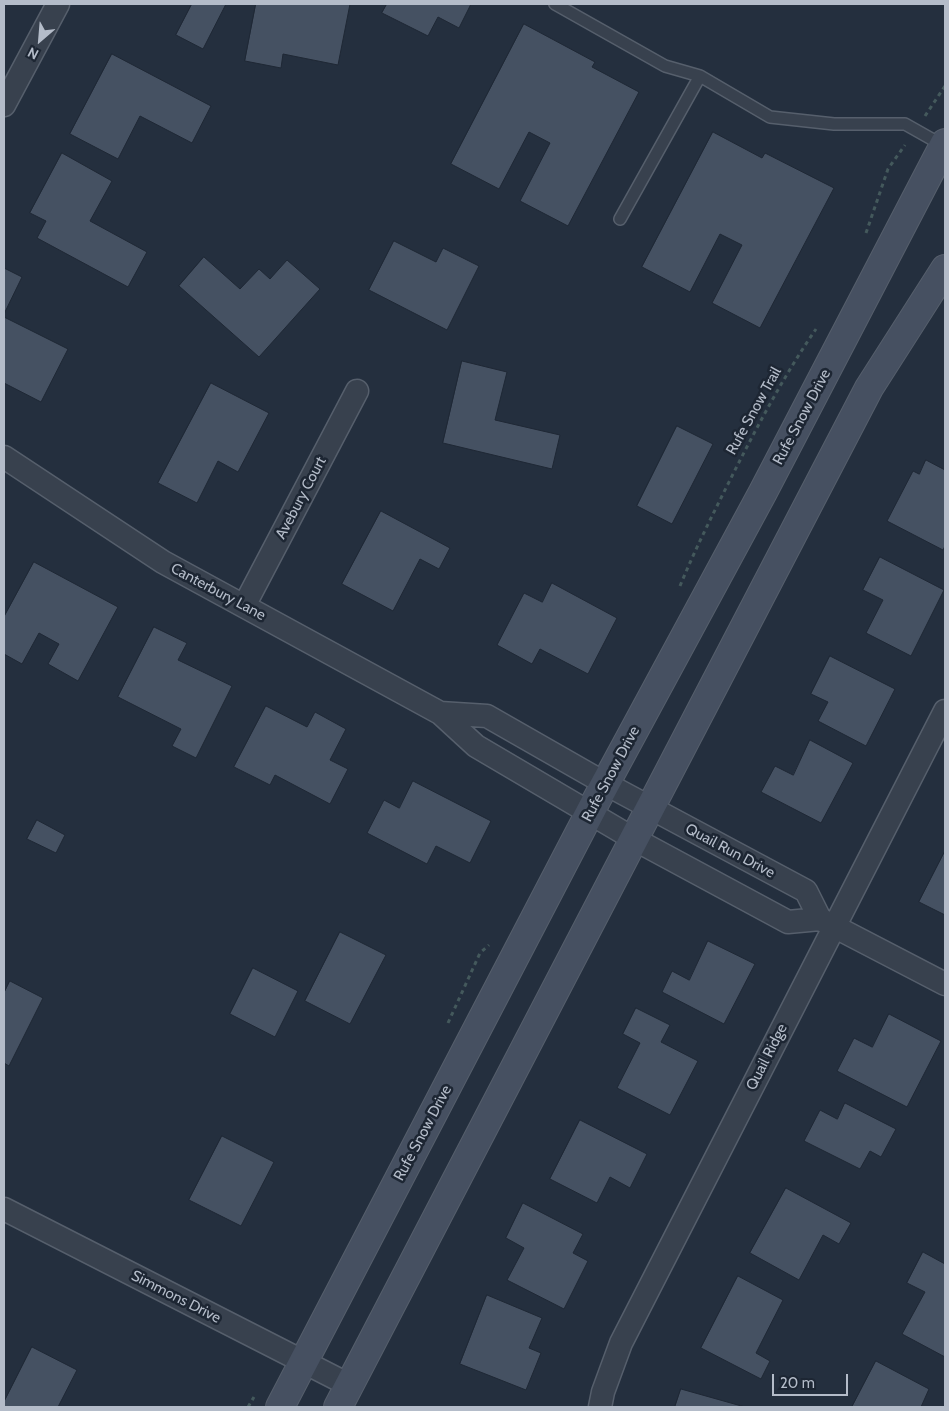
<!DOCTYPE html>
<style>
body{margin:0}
#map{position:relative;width:949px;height:1411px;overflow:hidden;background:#242f3e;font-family:Cabin,sans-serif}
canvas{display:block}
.frame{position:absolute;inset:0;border:5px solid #b4bcc9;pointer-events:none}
.north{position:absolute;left:15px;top:15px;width:50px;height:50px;-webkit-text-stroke:4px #1d2633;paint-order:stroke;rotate:207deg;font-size:14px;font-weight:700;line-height:20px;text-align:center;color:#b4bcc9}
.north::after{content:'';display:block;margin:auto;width:18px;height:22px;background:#b4bcc9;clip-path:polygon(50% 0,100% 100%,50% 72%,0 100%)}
.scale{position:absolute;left:772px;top:1374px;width:76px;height:22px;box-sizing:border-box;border:2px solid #b4bcc9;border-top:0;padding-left:6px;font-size:15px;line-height:18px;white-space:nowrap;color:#b4bcc9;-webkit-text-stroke:4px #1d2633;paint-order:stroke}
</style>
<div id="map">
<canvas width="949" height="1411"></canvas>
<div class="frame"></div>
<div class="north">N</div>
<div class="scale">20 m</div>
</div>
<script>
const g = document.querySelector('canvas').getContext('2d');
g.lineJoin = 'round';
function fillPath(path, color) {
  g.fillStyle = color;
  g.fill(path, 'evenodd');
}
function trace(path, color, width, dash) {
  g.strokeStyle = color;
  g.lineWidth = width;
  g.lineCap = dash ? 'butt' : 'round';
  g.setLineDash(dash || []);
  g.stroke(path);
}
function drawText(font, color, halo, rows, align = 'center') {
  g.font = font + ' Cabin,sans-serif';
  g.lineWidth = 5;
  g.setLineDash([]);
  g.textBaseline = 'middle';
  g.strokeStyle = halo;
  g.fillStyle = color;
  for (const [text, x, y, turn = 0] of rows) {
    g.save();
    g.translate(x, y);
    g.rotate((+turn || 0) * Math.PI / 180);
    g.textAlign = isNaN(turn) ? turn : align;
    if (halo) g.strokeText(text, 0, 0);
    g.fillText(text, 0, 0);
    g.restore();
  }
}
const building = new Path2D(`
 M192 4H226L203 49 176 35Z
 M256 4H350L338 65 283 54 281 68 245 61Z
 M387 4H471L459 28 438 17 428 36 382 13Z
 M524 24 595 62 592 67 639 92 568 226 520 201 550 143 529 132 499 189 451 164Z
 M112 54 211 106 192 143 140 116 118 159 70 134Z
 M713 132 762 158 765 153 834 188 760 328 712 303 742 245 720 234 690 292 642 267Z
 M62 153 112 181 90 221 147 252 128 287 37 238 46 221 30 213Z
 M394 241 436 262 443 248 479 266 447 330 369 290Z
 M204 257 240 289 259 269 270 279 287 260 320 289 259 357 179 286Z
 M4 268 22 277 4 314Z
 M4 317 68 349 41 402 4 383Z
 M462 361 507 372 495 420 560 435 552 469 443 443Z
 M211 383 269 413 238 472 218 461 197 503 158 483Z
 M677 426 713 444 672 524 637 506Z
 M926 460 945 470V546L943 550 887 521 913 471 919 474Z
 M381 511 450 548 439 569 420 559 393 611 342 584Z
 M880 557 944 590 911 656 866 633 883 600 863 590Z
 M34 562 118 607 78 681 48 664 59 644 39 633 22 664 4 654V617Z
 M552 583 617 618 588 674 540 649 532 664 497 645 524 593 542 602Z
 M154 627 187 643 178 660 232 686 196 758 172 746 181 729 118 697Z
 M830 656 895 689 866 746 818 721 828 702 811 694Z
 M266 706 307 727 315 712 346 729 330 760 348 769 330 804 275 775 270 785 234 767Z
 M810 740 853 763 821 823 761 792 775 766 793 775Z
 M413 781 491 821 470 863 436 846 427 864 367 833 384 800 399 808Z
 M37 820 65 835 56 853 27 839Z
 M945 851V915L919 902Z
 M340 932 386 955 350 1024 305 1001Z
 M708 941 755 964 724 1024 662 992 672 971 689 980Z
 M253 968 298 991 275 1037 230 1014Z
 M10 981 43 998 9 1066 4 1063V993Z
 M636 1008 670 1025 661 1042 698 1061 670 1115 617 1088 640 1043 623 1034Z
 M889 1014 941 1041 907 1107 837 1071 854 1038 872 1047Z
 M845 1103 896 1129 881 1157 870 1151 860 1169 804 1141 820 1110 837 1119Z
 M580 1120 647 1154 630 1188 610 1177 597 1203 550 1179Z
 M222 1136 274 1162 241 1226 189 1200Z
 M786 1188 851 1223 839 1244 823 1235 799 1280 750 1253Z
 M523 1203 583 1234 573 1253 588 1261 564 1309 507 1280 524 1248 506 1238Z
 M923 1252 945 1264V1357L902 1334 925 1292 907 1283Z
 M738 1276 783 1300 756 1353 770 1361 761 1379 701 1348Z
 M487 1295 542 1318 529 1348 541 1353 526 1390 460 1364Z
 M32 1347 77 1370 58 1407H4V1402Z
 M876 1361 929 1389 921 1407H852Z
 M681 1389 745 1407H675Z`);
fillPath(building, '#455162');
trace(building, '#1f2835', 1);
const lane = new Path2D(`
 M555 4 665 66 700 76
 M620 219 700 76 770 117 834 124H905L944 146`);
const street = new Path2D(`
 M4 105 58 4
 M4 457 163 562 440 713 476 746 634 839 788 922 820 919 945 984
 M244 606 357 391
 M440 713 487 716 606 784 806 891 820 919
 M4 1209 349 1385
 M600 1407 603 1392 621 1343 945 711`);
const secondary = new Path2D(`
 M280 1407 597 799 763 492 945 143
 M338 1407 869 388 945 269`);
trace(lane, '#565f6c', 14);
trace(street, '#565f6c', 25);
trace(secondary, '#565f6c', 30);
trace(new Path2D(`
 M925 116 945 86
 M866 233 888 169 905 145
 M680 586C696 547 715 510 734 472 759 423 785 374 816 329
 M448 1023 480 953 489 945
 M248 1407 254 1397`), '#44595c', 3, [4, 4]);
trace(lane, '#38414e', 11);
trace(street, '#38414e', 22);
trace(secondary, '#465061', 28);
drawText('15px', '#b4bcc9', '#1d2633', [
 ["Rufe Snow Trail",754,411,-61],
 ["Rufe Snow Drive",802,417,-62],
 ["Avebury Court",301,498,-62],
 ["Canterbury Lane",218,592,28],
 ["Rufe Snow Drive",611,774,-62],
 ["Quail Run Drive",730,851,28],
 ["Quail Ridge",767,1057,-63],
 ["Rufe Snow Drive",423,1133,-62],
 ["Simmons Drive",176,1297,27]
]);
</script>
